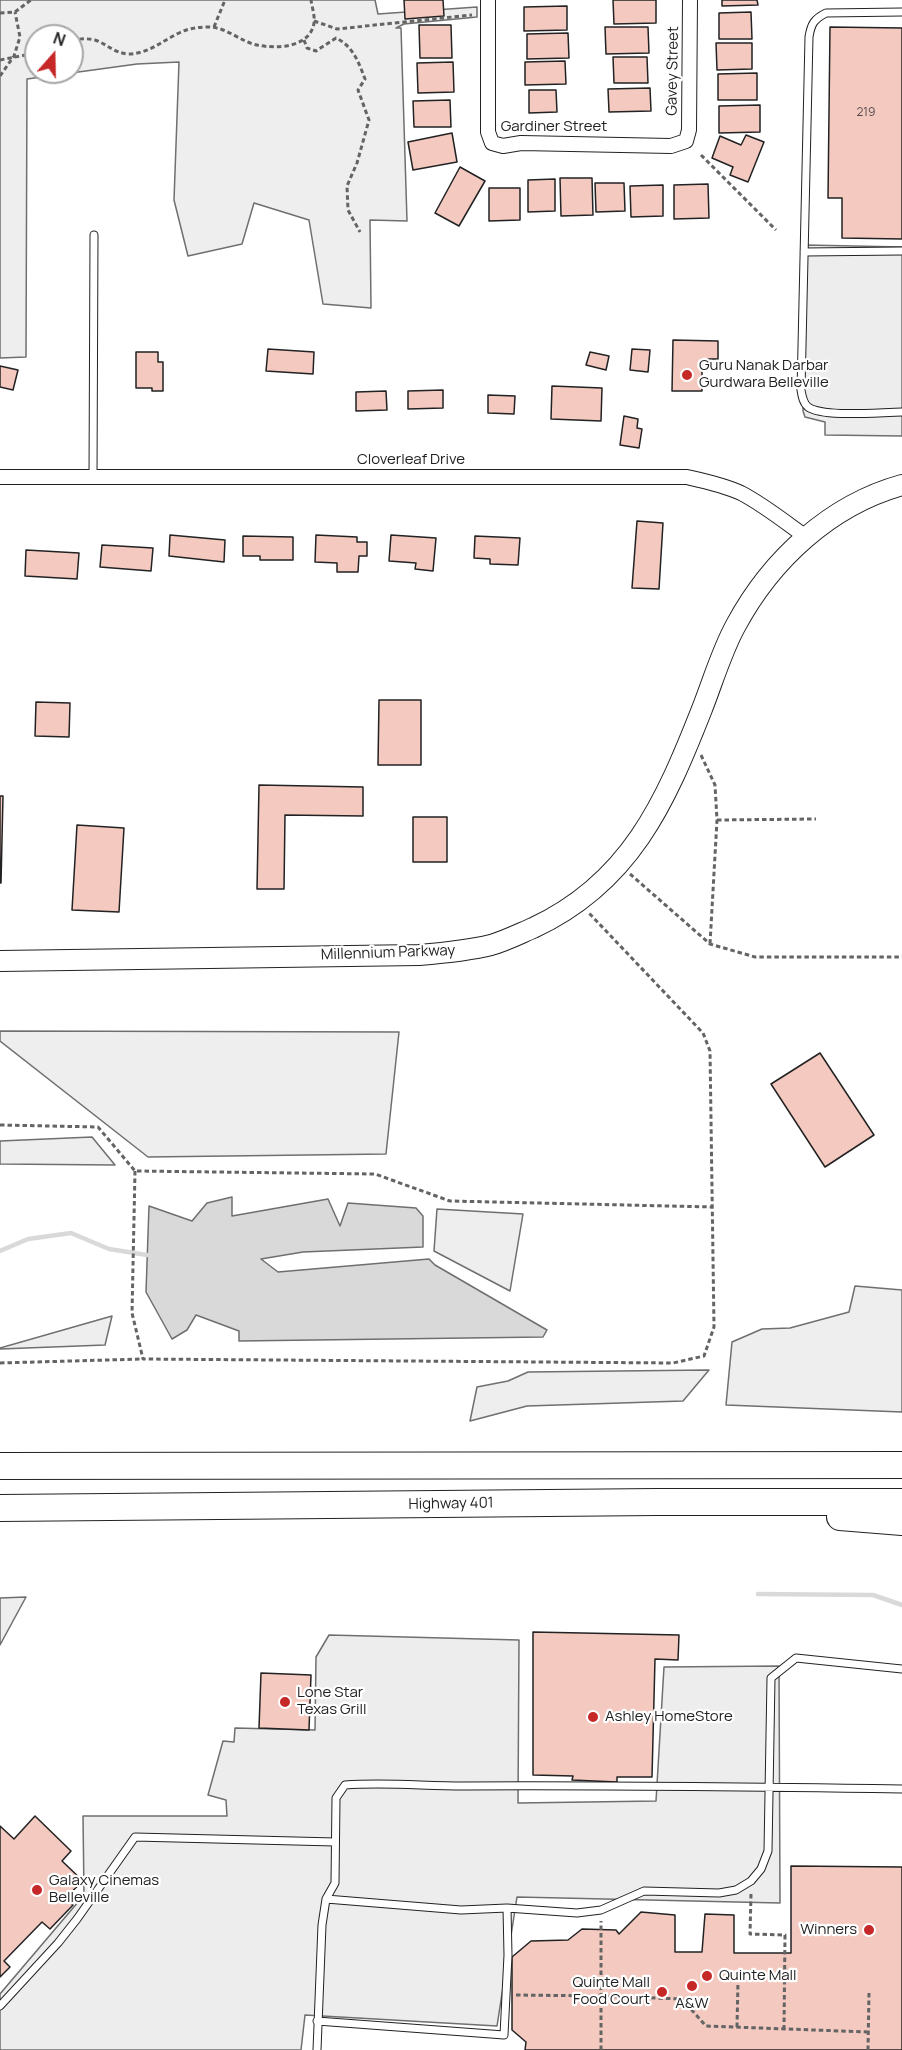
<!DOCTYPE html>
<style>
body{margin:0}
#map{position:relative;width:902px;height:2050px;overflow:hidden;background:#fff;font-family:Manrope,sans-serif}
canvas{display:block}
.north{position:absolute;left:24px;top:24px;width:60px;height:60px;box-sizing:border-box;background:#fff;border:2px solid #a7a7a7;border-radius:50%;rotate:20deg;font-size:16px;font-weight:700;line-height:24px;text-align:center;color:#222}
.north::after{content:'';display:block;margin:auto;width:21px;height:27px;background:#c62828;clip-path:polygon(50% 0,100% 100%,50% 72%,0 100%)}
</style>
<div id="map">
<canvas width="902" height="2050"></canvas>
<div class="north">N</div>
</div>
<script>
const g = document.querySelector('canvas').getContext('2d');
g.lineJoin = 'round';
function fillPath(path, color) {
  g.fillStyle = color;
  g.fill(path, 'evenodd');
}
function trace(path, color, width, dash) {
  g.strokeStyle = color;
  g.lineWidth = width;
  g.lineCap = dash ? 'butt' : 'round';
  g.setLineDash(dash || []);
  g.stroke(path);
}
function drawText(font, color, halo, rows, align = 'center') {
  g.font = font + ' Manrope,sans-serif';
  g.lineWidth = 4.5;
  g.setLineDash([]);
  g.textBaseline = 'middle';
  g.strokeStyle = halo;
  g.fillStyle = color;
  for (const [text, x, y, turn = 0] of rows) {
    g.save();
    g.translate(x, y);
    g.rotate((+turn || 0) * Math.PI / 180);
    g.textAlign = isNaN(turn) ? turn : align;
    if (halo) g.strokeText(text, 0, 0);
    g.fillText(text, 0, 0);
    g.restore();
  }
}
const green = new Path2D(`
 M0 0H375L378 14 477 7V17L404 24 396 28H401L407 221 370 220 371 308 323 304 309 220 254 203 242 244 188 256 174 200 179 62 137 64 27 79 26 357 0 358ZM36 36H72V72H36Z
 M0 1031 399 1032 386 1154 148 1157 0 1041Z
 M92 1137 115 1165 0 1164V1141Z
 M437 1209 523 1214 510 1291 434 1251Z
 M855 1286 902 1290V1412L726 1405 732 1342 762 1329 790 1328 849 1312Z
 M112 1316 105 1345 0 1349V1348Z
 M709 1370 683 1401 527 1406 470 1421 477 1387 508 1381 528 1372Z
 M26 1597 0 1645V1598Z`);
fillPath(green, '#eee');
trace(green, '#6f6f6f', 1.5);
const parking = new Path2D(`
 M806 245 902 247V436L825 435V422L805 417 803 411Z
 M329 1635 519 1640 518 1803 656 1801 664 1667 779 1666 780 1903 517 1897 497 2026 305 2015 301 2050H0V1994L84 1895 83 1816H227L226 1800 208 1795 223 1741 234 1742 235 1728 315 1730 316 1657Z`);
fillPath(parking, '#ededed');
trace(parking, '#6f6f6f', 1.5);
const water = new Path2D(`
 M232 1197V1216L328 1199 340 1226 348 1203 416 1208 423 1216V1247L303 1252 261 1259 278 1272 429 1259 435 1265 547 1330 543 1337 239 1341V1331L196 1315 187 1330 172 1339 146 1292 149 1206 192 1221 207 1203Z`);
fillPath(water, '#d9d9d9');
trace(water, '#6f6f6f', 1.5);
trace(new Path2D(`
 M0 1251 28 1239 71 1233 109 1249 147 1255
 M758 1594 873 1595 902 1605`), '#d9d9d9', 4.5);
const building = new Path2D(`
 M404 0H443L444 16 405 19Z
 M613 0H656V23L614 24Z
 M722 0H757L758 5 722 6Z
 M567 6V30L524 31V7Z
 M751 12 752 39H719V13Z
 M419 25H451L452 58H420Z
 M605 27H648L649 53 606 54Z
 M830 27 902 28V239L842 238V198H828Z
 M568 33 569 58 527 59V34Z
 M716 43H752V69L717 70Z
 M613 57H647L648 83H614Z
 M565 61 566 84 525 85V62Z
 M453 62 454 92 418 93 417 63Z
 M757 73V100H718V74Z
 M650 88 651 111 609 112 608 89Z
 M529 90H556L557 112 529 113Z
 M450 100 451 127H414L413 101Z
 M760 105V132L719 133V106Z
 M452 133 457 162 413 170 408 142Z
 M746 135 764 142 748 182 730 175 733 167 712 158 720 136 741 145Z
 M460 167 485 181 459 226 435 213Z
 M560 178H592L593 215 561 216Z
 M555 179V211L528 212V180Z
 M595 183H624L625 211 596 212Z
 M708 184 709 218 674 219V185Z
 M663 185V216L631 217 630 186Z
 M489 188H520V220L489 221Z
 M673 340 718 341V359H702V391H672Z
 M268 349 314 352 313 374 266 371Z
 M632 349 650 350 648 372 630 370Z
 M136 352H158V362H163V391H152V388H136Z
 M590 352 609 356 606 370 586 365Z
 M0 366 18 370 13 390 0 387Z
 M552 386 602 388 601 421 551 419Z
 M443 390V408L408 409V391Z
 M386 391 387 410 356 411V392Z
 M488 395 515 396 514 414 488 413Z
 M624 416 638 419 637 428 642 429 639 448 620 445Z
 M637 521 663 523 659 589 632 588Z
 M170 535 225 540 224 562 169 556Z
 M316 535 357 537V542H367V556H359L358 572H337V563L315 562Z
 M391 535 436 538 433 571 415 569 416 563 389 561Z
 M243 536 293 537V560H260V556H243Z
 M475 536 520 538 518 565 490 564V559L474 558Z
 M102 545 153 548 151 571 100 567Z
 M26 550 79 553 77 579 25 576Z
 M379 700H421V765H378Z
 M36 702 70 703 69 737 35 736Z
 M259 785 363 787V816L285 815 284 889H257Z
 M0 796H3L1 883H0Z
 M413 817H447V862H413Z
 M77 825 124 828 119 912 72 910Z
 M820 1053 874 1135 825 1167 771 1084Z
 M533 1632 679 1635 678 1660 655 1659 652 1777H617V1782L572 1780 573 1776 533 1775Z
 M261 1673 311 1675 309 1730 259 1728Z
 M35 1816 71 1851 62 1861 83 1881 65 1898 73 1905 50 1929 42 1922 4 1961 10 1967 0 1977V1826L14 1839Z
 M791 1866 902 1867V2050H525L526 2042 512 2030V1957L531 1941 568 1940 582 1929 616 1930 619 1934 641 1912 675 1915V1952H702L705 1914 734 1915V1953H791Z`);
fillPath(building, '#f3c9c0');
trace(building, '#222', 1.5);
const lane = new Path2D(`
 M902 12 826 13C814 19 811 24 809 37L801 390C802 396 803 403 808 407 824 418 881 412 902 412
 M804 252 902 251
 M93 477 94 235
 M326 1899 461 1910 507 1908 577 1913 601 1910 644 1891 719 1893 736 1890 751 1881 761 1869 768 1851 771 1678 796 1658 902 1669
 M0 2006 58 1943 77 1919 135 1837 335 1842
 M317 2021 504 2035 508 1955 507 1908
 M317 2050 322 1925 326 1899 335 1883 336 1798 345 1785C386 1782 423 1786 464 1786 610 1785 756 1787 902 1789`);
const street = new Path2D(`
 M488 0V132L492 143 503 146 521 143 671 146 686 141 689 130 690 0
 M0 477H687C705 481 724 485 741 493 764 505 785 522 806 537`);
const secondary = new Path2D(`
 M0 961 419 955C443 953 467 951 491 945 505 941 519 934 533 928 630 883 665 803 702 709 713 681 722 650 736 625 771 560 830 505 902 485`);
const highway = new Path2D(`
 M0 1466 902 1465
 M0 1508 657 1502H902
 M840 1517 902 1522`);
trace(lane, '#222', 9);
trace(street, '#222', 16);
trace(secondary, '#222', 22);
trace(highway, '#222', 28);
trace(new Path2D(`
 M0 13 15 12 31 0
 M314 21 337 29 472 15
 M214 27 225 0
 M72 40C80 39 87 38 95 40 107 44 114 53 128 54 148 54 162 41 179 33 189 28 199 27 210 27 228 28 241 42 257 45 276 49 310 48 314 23 315 16 312 7 311 0
 M304 40 307 48 316 51 336 38C353 46 359 63 365 79L358 90 369 120 357 163 347 186 348 210 360 232
 M0 60 36 53
 M0 76 14 56 20 37 15 12
 M701 155 776 230
 M701 755 715 785 717 820 710 944
 M717 820 816 819
 M630 874 710 944 755 957H902
 M0 1125 98 1127 135 1171 375 1174 450 1201 713 1207
 M135 1171 132 1313 143 1359 673 1363 704 1356 714 1327 710 1051 703 1033 588 912
 M0 1363 143 1359
 M751 1894 750 1934 785 1935 784 2028
 M516 1995 601 1996 682 1999 706 2026 868 2032
 M737 2027 738 1981
 M601 2050V1921
 M868 2050 869 1992`), '#646464', 3, [4.5, 3]);
trace(lane, '#fff', 7);
trace(street, '#fff', 14);
trace(secondary, '#fff', 20);
trace(highway, '#fff', 26);
for (const [x, y, r, color] of [
 [687,375,6,"#c62828"],
 [285,1702,6,"#c62828"],
 [593,1717,6,"#c62828"],
 [37,1890,6,"#c62828"],
 [869,1930,6,"#c62828"],
 [707,1976,6,"#c62828"],
 [692,1986,6,"#c62828"],
 [662,1992,6,"#c62828"]
]) {
  const dot = new Path2D();
  dot.arc(x, y, r, 0, 2 * Math.PI);
  g.fillStyle = color;
  g.fill(dot);
  trace(dot, '#fff', 2);
}
drawText('12px', '#564c4a', null, [
 ["219",866,113]
]);
drawText('15px', '#222', '#fff', [
 ["Gavey Street",673,71,-89],
 ["Gardiner Street",554,127],
 ["Cloverleaf Drive",411,460],
 ["Millennium Parkway",388,953,-2],
 ["Highway 401",451,1504,-1]
]);
drawText('15px', '#222', '#fff', [
 ["Guru Nanak Darbar",699,366],
 ["Gurdwara Belleville",699,383],
 ["Lone Star",297,1693],
 ["Texas Grill",297,1710],
 ["Ashley HomeStore",605,1717],
 ["Galaxy Cinemas",49,1881],
 ["Belleville",49,1898],
 ["Winners",857,1930,"right"],
 ["Quinte Mall",719,1976],
 ["Quinte Mall",650,1983,"right"],
 ["Food Court",650,2000,"right"],
 ["A&W",692,2004,"center"]
], 'left');
</script>
